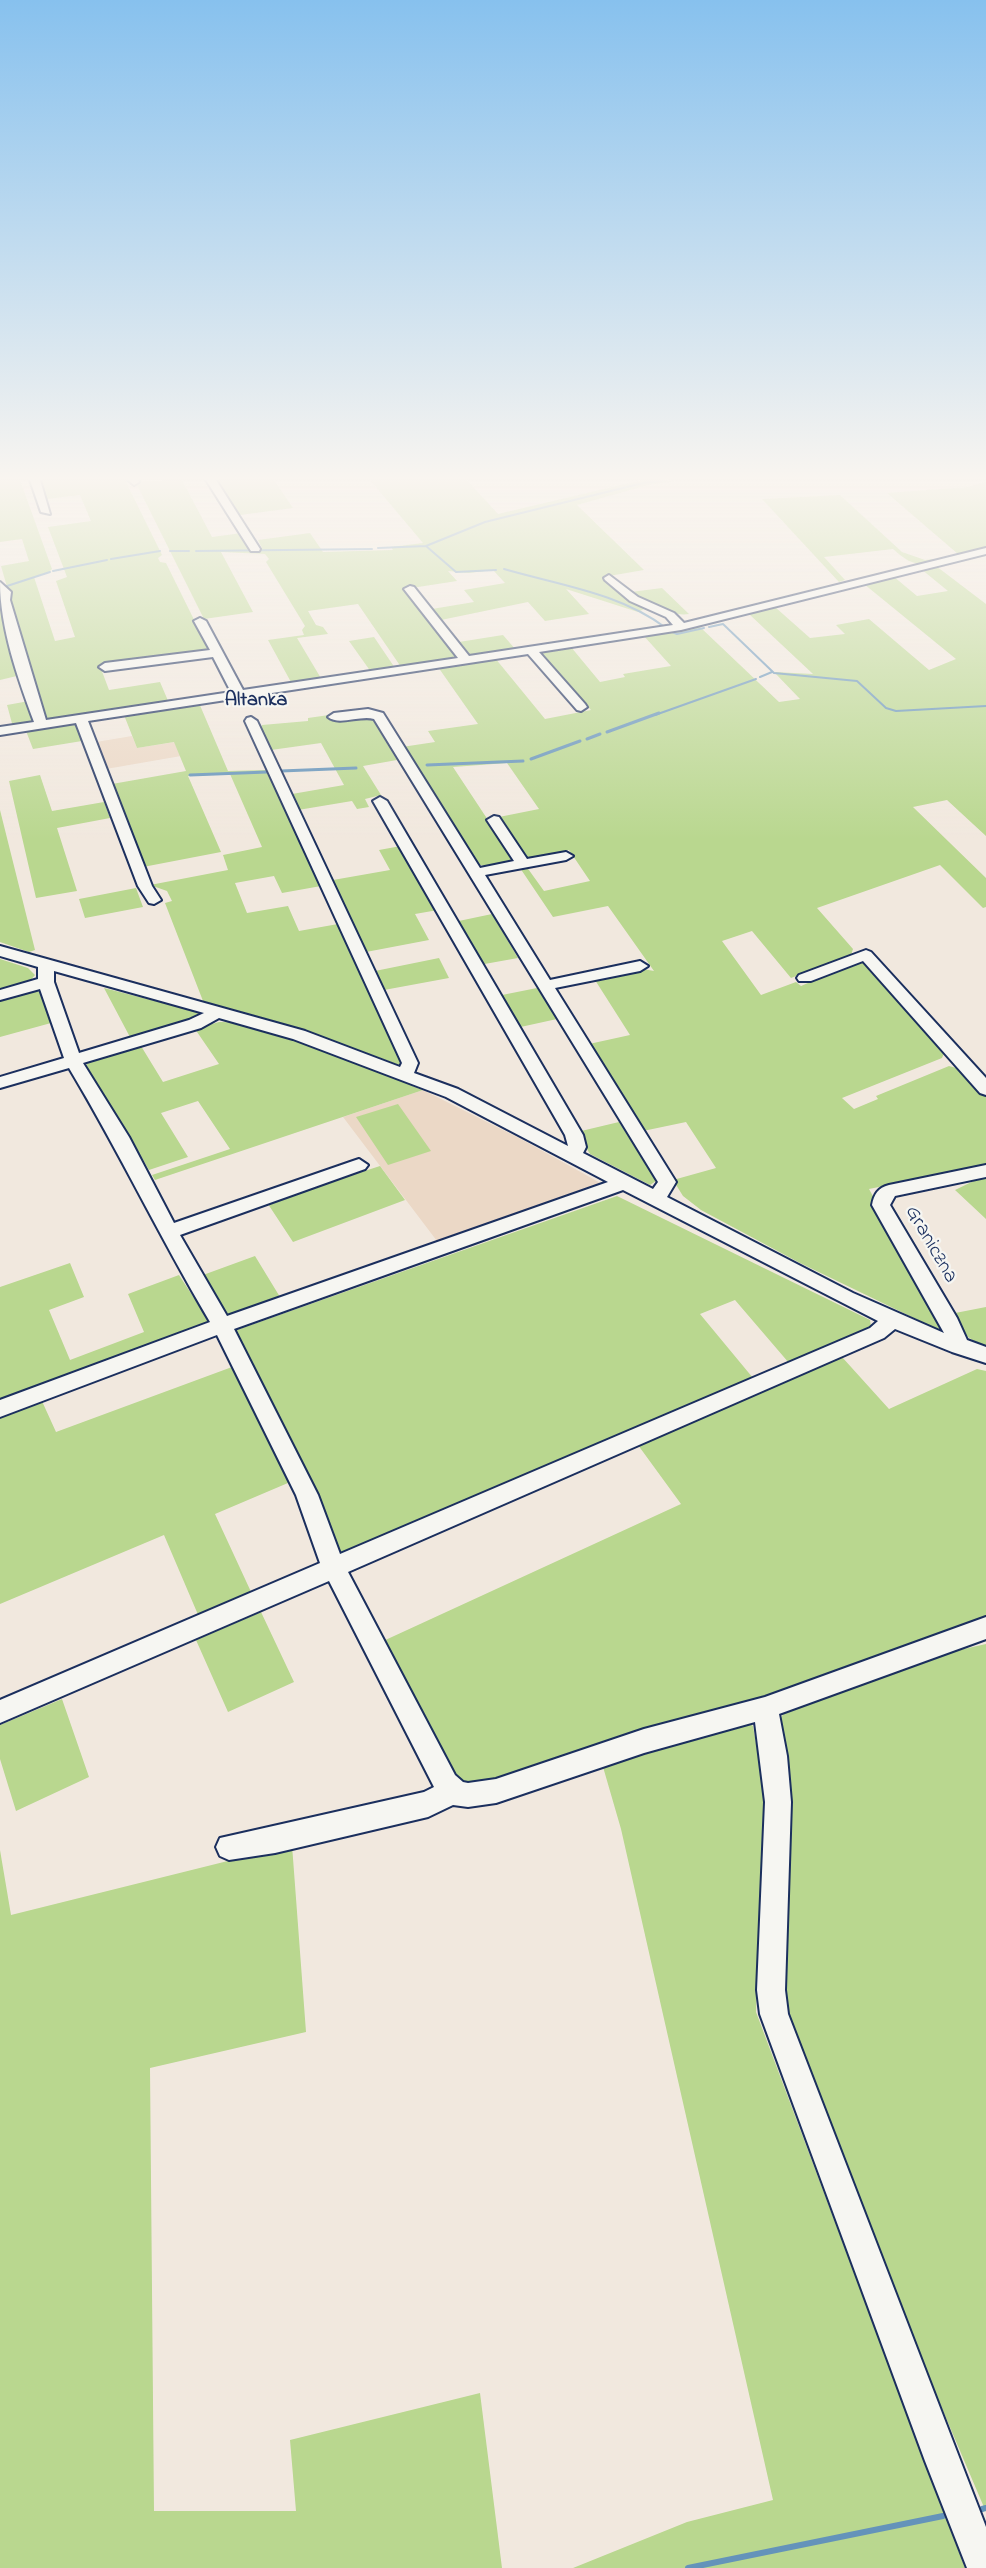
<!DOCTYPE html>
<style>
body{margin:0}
canvas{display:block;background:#f1e8de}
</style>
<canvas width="986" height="2568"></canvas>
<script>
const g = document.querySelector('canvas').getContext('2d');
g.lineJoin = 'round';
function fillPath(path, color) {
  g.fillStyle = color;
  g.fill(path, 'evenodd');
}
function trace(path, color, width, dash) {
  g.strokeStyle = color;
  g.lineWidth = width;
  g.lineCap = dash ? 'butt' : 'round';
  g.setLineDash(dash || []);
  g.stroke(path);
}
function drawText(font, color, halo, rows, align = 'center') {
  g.font = font + ' "Indie Flower",sans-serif';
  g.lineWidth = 4.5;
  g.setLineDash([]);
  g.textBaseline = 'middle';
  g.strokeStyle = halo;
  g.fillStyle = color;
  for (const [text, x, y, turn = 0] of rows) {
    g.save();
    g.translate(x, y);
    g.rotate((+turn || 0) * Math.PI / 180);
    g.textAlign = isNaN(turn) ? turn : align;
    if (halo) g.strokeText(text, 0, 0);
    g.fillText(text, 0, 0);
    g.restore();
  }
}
fillPath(new Path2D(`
 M132 736 137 748 175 742 181 756 106 769 96 742Z
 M423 1090 521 1139 604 1185 440 1245 343 1117Z`), '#ebd8c6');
fillPath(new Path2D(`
 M0 480H20L52 569 48 573 34 577 55 641 75 637 56 581 67 577 48 527 91 521 80 495 47 499 40 480H125L162 555 158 558 160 562 166 563 208 648 203 651 100 666 109 690 160 682 169 703 52 721 45 718 1 566 29 561 22 539 0 542Z
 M182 480 212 537 242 533 257 548H262L258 540 310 533 323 552 393 550 391 547 423 543 370 480H467L498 514 642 480 676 481 648 485 577 505 644 570 603 577 629 601 646 608 638 612 566 589 589 614 545 621 528 602 441 620 432 609 474 602 464 590 505 583 493 570 469 573 448 571 457 581 405 589 457 657 454 660 401 667 358 604 308 611 316 625 323 627 328 634 297 638 322 680 292 684 268 640 304 635 302 630 305 626 266 562 269 559 265 554 221 552 253 612 204 619 135 481Z
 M217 480H274L293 508 240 515Z
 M986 482V547L958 554 887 493 967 487Z
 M840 495 902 552 925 560 954 557C924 564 917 571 893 549L824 557 845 580 839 582 762 499Z
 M936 566 986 604V836L947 800 913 807 986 878V907L983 908 940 865 817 908 853 949 851 955 791 978 752 931 722 941 761 995 796 982 801 986 857 962 867 964 945 1051 942 1058 842 1098 854 1109 878 1099 876 1096 949 1066 960 1069 986 1097V1165L869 1189 951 1336 800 1263 701 1210 683 1196 673 1180 716 1168 686 1122 643 1131 589 1044 630 1035 595 980 643 969 654 971 608 906 553 917 520 868 526 866 544 891 590 881 569 850 526 859 496 820 499 817 539 809 507 763 453 767 515 861 485 866 476 864 402 747 435 742 428 731 478 724 438 667 495 658 545 719 591 710 582 700 576 698 541 655 544 652 571 647 600 682 625 677 623 674 671 666 643 635 699 626 779 702 800 699 774 672 813 674 749 614 775 607 810 638 845 634 836 625 869 619 929 670 956 659 864 584 893 576 917 596 948 591 921 569Z
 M662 588 689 614C671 617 646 603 631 592Z
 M0 599 21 675 0 680Z
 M503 635 516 650 474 656 467 655 459 642Z
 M374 637 395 668 371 672 349 641Z
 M29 701 35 721 13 727 7 705Z
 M199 703 228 771 266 770 321 886 282 893 274 876 235 883 247 913 288 906 299 931 338 924 402 1066 296 1027 203 1001 165 903 172 901 167 891 150 885 228 870 223 855 262 847 230 774 188 776 221 852 143 867 112 784 186 771 174 742 137 748 124 715Z
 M329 715 333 720 363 716 371 717 397 760 363 766 381 795 365 799 369 807 357 809 352 801 298 810 292 794 344 785 321 743 271 750 261 730 262 725 308 721V718Z
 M67 724 77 726 82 741 33 749 26 731Z
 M40 775 52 811 104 802 110 818 57 828 77 891 36 898 9 781Z
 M0 810 35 950 29 952 0 942Z
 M401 846 438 910 415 914 429 940 366 952 333 880 390 870 379 850Z
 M136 888 143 907 85 918 79 899Z
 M492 914 518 958 479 965 454 922Z
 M439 958 449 978 384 990 375 971Z
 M0 959 28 968 35 975 29 982 0 990Z
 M104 988 202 1013V1017L131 1039Z
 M537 988 557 1019 516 1028 497 996Z
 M31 990 41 992 51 1023 0 1037V999Z
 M219 1022C272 1020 372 1070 423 1090L155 1180 152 1175 230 1149 198 1101 161 1113 188 1157 149 1170 123 1125 84 1069 88 1062 141 1046 163 1082 219 1064 195 1029Z
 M398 1104 431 1151 388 1165 356 1117Z
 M619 1122 656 1181 650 1185 590 1154 577 1132Z
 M380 1166 405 1200 293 1242 266 1201 334 1178 340 1179Z
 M986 1175V1219L955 1190Z
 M617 1196 870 1320 871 1327 789 1363 735 1300 700 1314 753 1378 342 1556 309 1482 231 1332Z
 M255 1256 280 1297 226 1316 203 1275Z
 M70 1263 84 1297 49 1310 70 1360 144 1332 128 1294 179 1275 211 1324 0 1403V1287Z
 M986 1307V1349L959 1331 950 1314Z
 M842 1357 889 1409 977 1369 986 1371V1622L885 1659 485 1788 468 1785 453 1777 381 1642 681 1504 638 1445Z
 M232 1367 295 1480 215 1514 252 1594 199 1617 164 1535 0 1604V1414L41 1399 56 1432Z
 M261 1612 294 1682 228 1712 196 1640Z
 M986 1644V2512L901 2312 783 2012 776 1724 788 1708 928 1657Z
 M62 1699 89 1777 16 1811 0 1759V1725Z
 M741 1718 753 1726 764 1790 756 2012 965 2568H573L687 2522 773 2500 621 1829 601 1760Z
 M292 1845 306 2032 150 2068 154 2511H296L290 2440 480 2393 502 2568H0V1850L11 1915Z`), '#b9d78f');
trace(new Path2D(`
 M378 548 426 546
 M170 551H189
 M196 551 372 549
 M111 559 160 551
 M504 569C559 585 620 593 666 628
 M496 570 456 572 426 546 485 522 643 483 667 480
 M53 571 107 560
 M4 587 50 572
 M709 627 723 624 774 673 857 681 886 708 896 711 986 706
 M670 631 677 634 704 628
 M760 677 772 672
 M655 715 756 679`), '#6493ba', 2);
trace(new Path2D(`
 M607 732 659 713
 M587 739 600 734
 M531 759 580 741
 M427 765 523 761
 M281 771 356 768
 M190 775 267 772`), '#6493ba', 3);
trace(new Path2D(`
 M982 2509 986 2508
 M688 2568 943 2516`), '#6493ba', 6);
const minor = new Path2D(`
 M30 480H40L50 514 41 512Z
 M128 480H138L139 482 134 485Z
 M206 480H216L260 549 259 551H251Z
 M986 548V554L681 630 539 652 585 704 587 707 581 711 577 710 528 654 88 721 152 886 161 900 154 904 149 903 138 886 76 723 0 735V727L34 722C18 679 0 628 0 582L11 592 10 600 46 720 231 692 213 657 105 671 99 667 105 663 210 650 194 621 200 618 206 621 243 690 458 658 404 589 410 586 414 587 469 656 673 625 666 617 630 601 605 580 604 578 609 575 638 597 674 613 684 623Z
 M368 709 383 713 480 868 514 861 487 820 494 816 499 817 527 859 566 852 573 856 566 860 485 875 550 980 640 961 648 966 640 971 555 988 676 1182 667 1197 853 1293 944 1333 872 1205C874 1194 878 1188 889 1185L986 1165V1177L895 1196 890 1205 957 1318 967 1340 986 1347V1363L952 1352 895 1329 884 1338 348 1572 455 1775 463 1782 468 1783 496 1779 644 1729 765 1697 986 1617V1639L779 1714 787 1756 791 1802 785 1990 788 2014 986 2527V2568H967L925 2461 760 2014 757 1990 765 1802 755 1722 644 1753 496 1803 468 1807 453 1805 428 1817 275 1853 229 1860 220 1856 216 1847 220 1838 424 1792 434 1787 329 1581 0 1723V1700L320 1563 296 1495 217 1335 0 1417V1400L210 1322C160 1238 119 1151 69 1068L0 1088V1077L64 1058 40 989 0 1000V990L38 979V967L0 956V946L305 1031 400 1067 402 1063 245 721 247 718 251 717 257 721 418 1063 414 1073 458 1089 568 1146 565 1135 373 801 380 797 387 801 583 1135 586 1147 583 1153 653 1189 658 1182 374 719C360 715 339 726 328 717L334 713ZM54 971 204 1013 189 1020 79 1053 54 982ZM219 1018 293 1039 446 1097 608 1182 227 1316 180 1235 365 1169 368 1165 359 1159 353 1161 174 1223 129 1137 83 1063 201 1028ZM623 1190 878 1321 870 1328 340 1554 318 1495 234 1329Z
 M866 950 871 952 986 1078V1095L980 1093 863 961 811 981H799L797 978 799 975Z`);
trace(minor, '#1b2f5e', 4);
fillPath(minor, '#f6f6f2');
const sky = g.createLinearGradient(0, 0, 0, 840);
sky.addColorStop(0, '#87c1ee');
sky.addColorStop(0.57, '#f9f5f0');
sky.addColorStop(1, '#f9f5f000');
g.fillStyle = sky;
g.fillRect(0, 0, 986, 840);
drawText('bold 20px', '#1b2f5e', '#f6f6f2', [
 ["Altanka",256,702]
]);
drawText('21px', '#1b2f5e', '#f6f6f2', [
 ["Graniczna",930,1245,60]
]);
</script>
